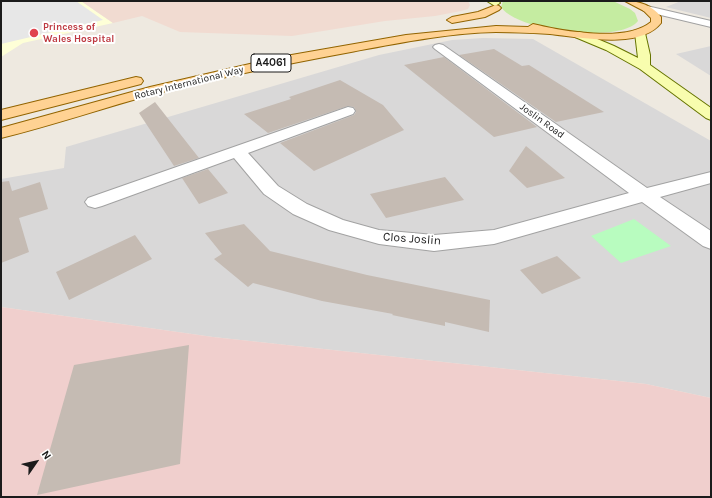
<!DOCTYPE html>
<style>
body{margin:0}
#map{position:relative;width:712px;height:498px;overflow:hidden;background:#eee9e0;font-family:Karla,sans-serif}
canvas{display:block}
.frame{position:absolute;inset:0;border:2px solid #1b1b1b;pointer-events:none}
.north{position:absolute;left:16px;top:442px;width:40px;height:40px;-webkit-text-stroke:3px #fff;paint-order:stroke;rotate:56deg;font-size:11px;font-weight:700;line-height:16px;text-align:center;color:#1b1b1b}
.north::after{content:'';display:block;margin:auto;width:14px;height:18px;background:#1b1b1b;clip-path:polygon(50% 0,100% 100%,50% 72%,0 100%)}
</style>
<div id="map">
<canvas width="712" height="498"></canvas>
<div class="frame"></div>
<div class="north">N</div>
</div>
<script>
const g = document.querySelector('canvas').getContext('2d');
g.lineJoin = 'round';
function fillPath(path, color) {
  g.fillStyle = color;
  g.fill(path, 'evenodd');
}
function trace(path, color, width, dash) {
  g.strokeStyle = color;
  g.lineWidth = width;
  g.lineCap = dash ? 'butt' : 'round';
  g.setLineDash(dash || []);
  g.stroke(path);
}
function drawText(font, color, halo, rows, align = 'center') {
  g.font = font + ' Karla,sans-serif';
  g.lineWidth = 4;
  g.setLineDash([]);
  g.textBaseline = 'middle';
  g.strokeStyle = halo;
  g.fillStyle = color;
  for (const [text, x, y, turn = 0] of rows) {
    g.save();
    g.translate(x, y);
    g.rotate((+turn || 0) * Math.PI / 180);
    g.textAlign = isNaN(turn) ? turn : align;
    if (halo) g.strokeText(text, 0, 0);
    g.fillText(text, 0, 0);
    g.restore();
  }
}
fillPath(new Path2D(`
 M681 1H711V18L666 7Z
 M483 38 533 39 711 141V398L646 384 213 337 1 307V179L64 168 66 147 379 55 452 40Z
 M711 46V76L676 54Z`), '#d9d8d8');
fillPath(new Path2D(`
 M1 307 213 337 646 384 711 398V497H1Z`), '#f0cfcd');
fillPath(new Path2D(`
 M1 1H81L113 23 23 43 1 57Z`), '#feffd7');
fillPath(new Path2D(`
 M81 1H468L470 5 468 9 461 11 435 16 385 21 292 36 180 32 142 16 113 23Z`), '#f1dbd1');
fillPath(new Path2D(`
 M503 1H613L630 9 635 13 638 21C620 44 516 31 501 7Z`), '#c5eca1');
fillPath(new Path2D(`
 M634 219 671 246 621 263 591 236Z`), '#b8fcbf');
fillPath(new Path2D(`
 M1 1H76L103 20 1 44Z`), '#e7e7e7');
fillPath(new Path2D(`
 M494 49 522 66 529 65 604 112 556 122 459 55Z
 M444 57 537 127 494 137 404 65Z
 M340 80 383 105 404 130 314 171 280 143 354 115 356 112 354 107 348 106 268 133 244 114 291 99 289 97Z
 M155 102 199 158 174 166 139 113Z
 M526 146 565 178 527 188 509 171Z
 M208 169 228 193 199 204 182 178Z
 M445 177 464 200 386 218 370 194Z
 M9 181 12 191 40 182 48 209 19 218 29 252 1 263V182Z
 M244 224 270 251 367 275 490 300 489 332 445 322V326L392 315 393 314 322 301 253 283 248 287 214 259 222 254 205 233Z
 M135 235 152 259 69 300 56 272Z
 M557 256 581 278 542 294 520 270Z
 M189 345 180 464 37 495 74 365Z`), '#c5bbb3');
const street = new Path2D(`
 M647 6 711 21V27L644 11 642 9Z
 M439 44 443 45 647 188 711 172V183L660 197 711 231V249L703 246 642 202 494 244 434 251 379 244 329 230 293 214 264 194 234 158 102 206 95 208 88 206 85 202 88 198 348 107 353 108 355 111 353 114 248 153 278 186 307 204 343 220 379 230 434 235 494 230 629 193 435 49 433 47 435 45Z`);
const secondary = new Path2D(`
 M487 1H498L500 3 495 6Z
 M640 30 645 33 650 55V65L711 108V120L706 118 640 69 606 50 575 37 574 35 579 32 583 33 614 46 638 58 635 33Z`);
const primary = new Path2D(`
 M625 1C639 1 652 5 661 17V23C640 50 579 37 550 34 533 33 514 32 496 32 447 33 399 43 351 52 286 64 222 77 158 93 106 107 54 125 1 138V128L150 87 280 57 406 35 496 26 528 27 533 24C562 31 626 43 651 22V18L644 11Z
 M496 5 499 6 501 8 499 10 485 17 452 23 447 20 452 17 478 12Z
 M136 77 141 78 143 81 141 84 1 120V110Z`);
trace(street, '#a2a2a2', 2);
trace(secondary, '#667400', 2);
trace(primary, '#926400', 2);
fillPath(street, '#fff');
fillPath(secondary, '#f8fdae');
fillPath(primary, '#ffd293');
for (const [x, y, r, color] of [
 [34,33,5,"#e0444e"]
]) {
  const dot = new Path2D();
  dot.arc(x, y, r, 0, 2 * Math.PI);
  g.fillStyle = color;
  g.fill(dot);
  trace(dot, '#fff', 1.5);
}
drawText('bold 10px', '#be3a42', '#fff', [
 ["Princess of",43,27],
 ["Wales Hospital",43,39]
], 'left');
drawText('10px', '#1b1b1b', '#fff', [
 ["Rotary International Way",189,83,-14],
 ["Joslin Road",542,121,36]
]);
for (const [x, y, w] of [
 [271,63,40]
]) {
  const box = new Path2D();
  box.roundRect(x - w / 2, y - 9, w, 18, 3);
  g.fillStyle = '#fff';
  g.fill(box);
  trace(box, '#1b1b1b', 1);
}
drawText('bold 11px', '#1b1b1b', null, [
 ["A4061",271,63]
]);
drawText('12px', '#1b1b1b', '#fff', [
 ["Clos Joslin",412,239,4]
]);
</script>
